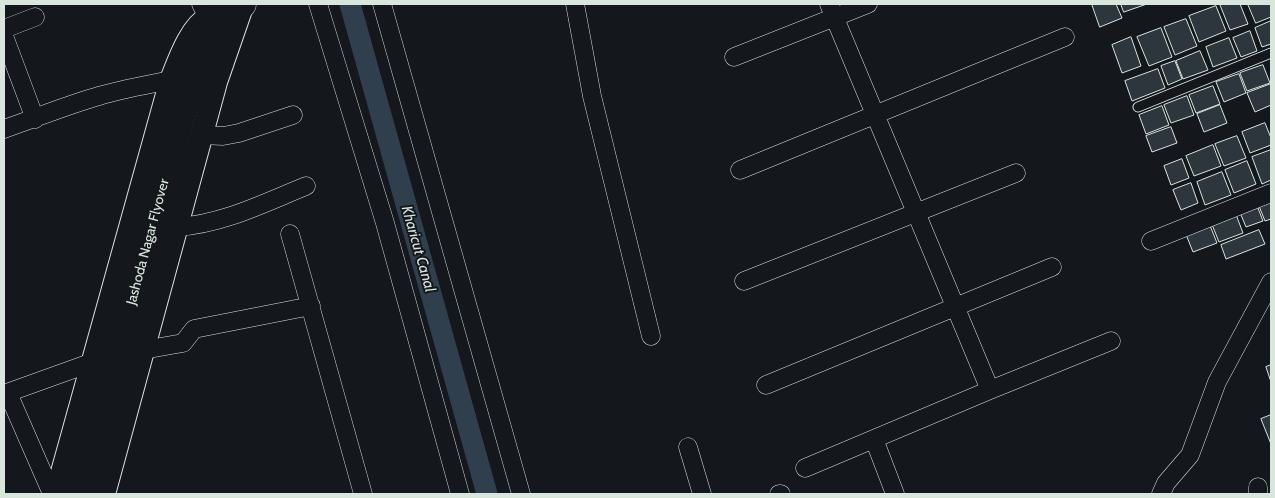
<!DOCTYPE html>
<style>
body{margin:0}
#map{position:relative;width:1275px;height:498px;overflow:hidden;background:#14181c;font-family:Cabin,sans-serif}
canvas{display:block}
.frame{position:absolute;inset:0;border:5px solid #d8e6dc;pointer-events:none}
</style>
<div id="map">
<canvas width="1275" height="498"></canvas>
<div class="frame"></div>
</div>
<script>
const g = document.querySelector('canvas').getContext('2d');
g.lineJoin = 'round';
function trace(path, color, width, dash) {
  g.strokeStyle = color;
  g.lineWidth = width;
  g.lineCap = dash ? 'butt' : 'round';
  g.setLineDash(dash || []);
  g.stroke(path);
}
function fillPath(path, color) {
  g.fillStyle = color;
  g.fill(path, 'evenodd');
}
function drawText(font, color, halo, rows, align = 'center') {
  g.font = font + ' Cabin,sans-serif';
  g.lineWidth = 4;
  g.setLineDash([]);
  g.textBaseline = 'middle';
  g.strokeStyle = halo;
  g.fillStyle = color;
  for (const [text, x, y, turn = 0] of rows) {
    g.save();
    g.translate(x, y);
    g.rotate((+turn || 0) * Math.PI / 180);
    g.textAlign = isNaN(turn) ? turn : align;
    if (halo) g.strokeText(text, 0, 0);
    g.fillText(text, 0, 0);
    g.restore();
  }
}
trace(new Path2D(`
 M350 4 487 494`), '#2f3f4d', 21);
const building = new Path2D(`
 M1092 4H1116L1122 18 1100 27Z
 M1121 4H1147L1124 12Z
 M1223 4H1240L1248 24 1230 30 1220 5Z
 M1248 4H1271V17L1256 23Z
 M1216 6 1226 31 1199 42 1189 16Z
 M1186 19 1197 46 1175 55 1164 27Z
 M1271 21V44L1262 47 1255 28Z
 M1161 28 1172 57 1149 66 1137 37Z
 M1250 31 1257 51 1241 57 1233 38Z
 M1131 37 1141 66 1122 73 1112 45Z
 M1229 38 1237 58 1213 67 1206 47Z
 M1200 51 1208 70 1183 79 1176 61Z
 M1175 61 1182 79 1168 85 1161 66Z
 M1263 65 1270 83 1247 91 1240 73Z
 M1158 69 1165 88 1132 101 1125 81Z
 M1239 74 1246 93 1224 102 1216 82Z
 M1271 84V105L1255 112 1247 93Z
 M1213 86 1220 104 1196 113 1189 95Z
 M1187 96 1194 115 1171 123 1164 105Z
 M1220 105 1227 123 1204 132 1197 114Z
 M1162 106 1169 125 1146 134 1139 115Z
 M1265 123 1271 138V145L1250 153 1242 132Z
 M1171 127 1177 143 1152 152 1146 136Z
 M1237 136 1246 158 1224 166 1215 144Z
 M1213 145 1221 166 1194 176 1186 156Z
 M1271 150V180L1262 184 1252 157Z
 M1182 159 1189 178 1171 185 1164 166Z
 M1247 161 1256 184 1234 193 1225 170Z
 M1222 172 1231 195 1205 205 1197 182Z
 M1191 183 1198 203 1181 210 1173 190Z
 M1271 196V219L1265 221 1257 201Z
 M1256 203 1263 221 1246 227 1239 210Z
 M1235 212 1243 233 1219 242 1211 222Z
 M1209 223 1217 243 1193 252 1185 232Z
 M1259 230 1265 244 1226 259 1221 245Z
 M1271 365V382L1266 367Z
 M1271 415V444L1261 419Z`);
fillPath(building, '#2c363c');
trace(building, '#d8e6dc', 1);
const service = new Path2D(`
 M1138 107 1271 53`);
const minor = new Path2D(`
 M201 4 208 17
 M318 4 385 223 460 494
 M382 4 521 494
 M575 4 592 96 651 336
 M829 4 990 390
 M4 29 35 17
 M4 36 35 119
 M734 57 868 4
 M4 129C36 118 67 105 99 96 122 89 147 85 171 80
 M202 135 223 136 239 133 293 115
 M740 170 1065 37
 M177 227C223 224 264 203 306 186
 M290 234 363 494
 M1151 241 1271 193
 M744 281 1016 173
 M143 350 183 343 194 329 311 306
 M766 385 1052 267
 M8 393 52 494
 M4 394 93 362
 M874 439 895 494
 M688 447 702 494
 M805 468 990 390 1111 341
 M1258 487V494
 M779 494H781
 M1161 494 1166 483 1190 455 1217 382 1271 282`);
const tertiary = new Path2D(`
 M56 494 171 80C179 60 190 27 210 16 218 12 227 9 236 6
 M104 494 216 82 243 4`);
const primary = new Path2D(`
 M80 494 184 106 205 46 221 23 242 4`);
trace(service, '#d8e6dc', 11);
trace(minor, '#d8e6dc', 19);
trace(tertiary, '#d8e6dc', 24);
trace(primary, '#d8e6dc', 29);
trace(service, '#14181c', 9);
trace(minor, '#14181c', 18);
trace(tertiary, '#14181c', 22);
trace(primary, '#14181c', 28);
drawText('14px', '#d8e6dc', '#14181c', [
 ["Jashoda Nagar Flyover",148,242,-75]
]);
drawText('italic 15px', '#d8e6dc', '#14181c', [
 ["Kharicut Canal",418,249,74]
]);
</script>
